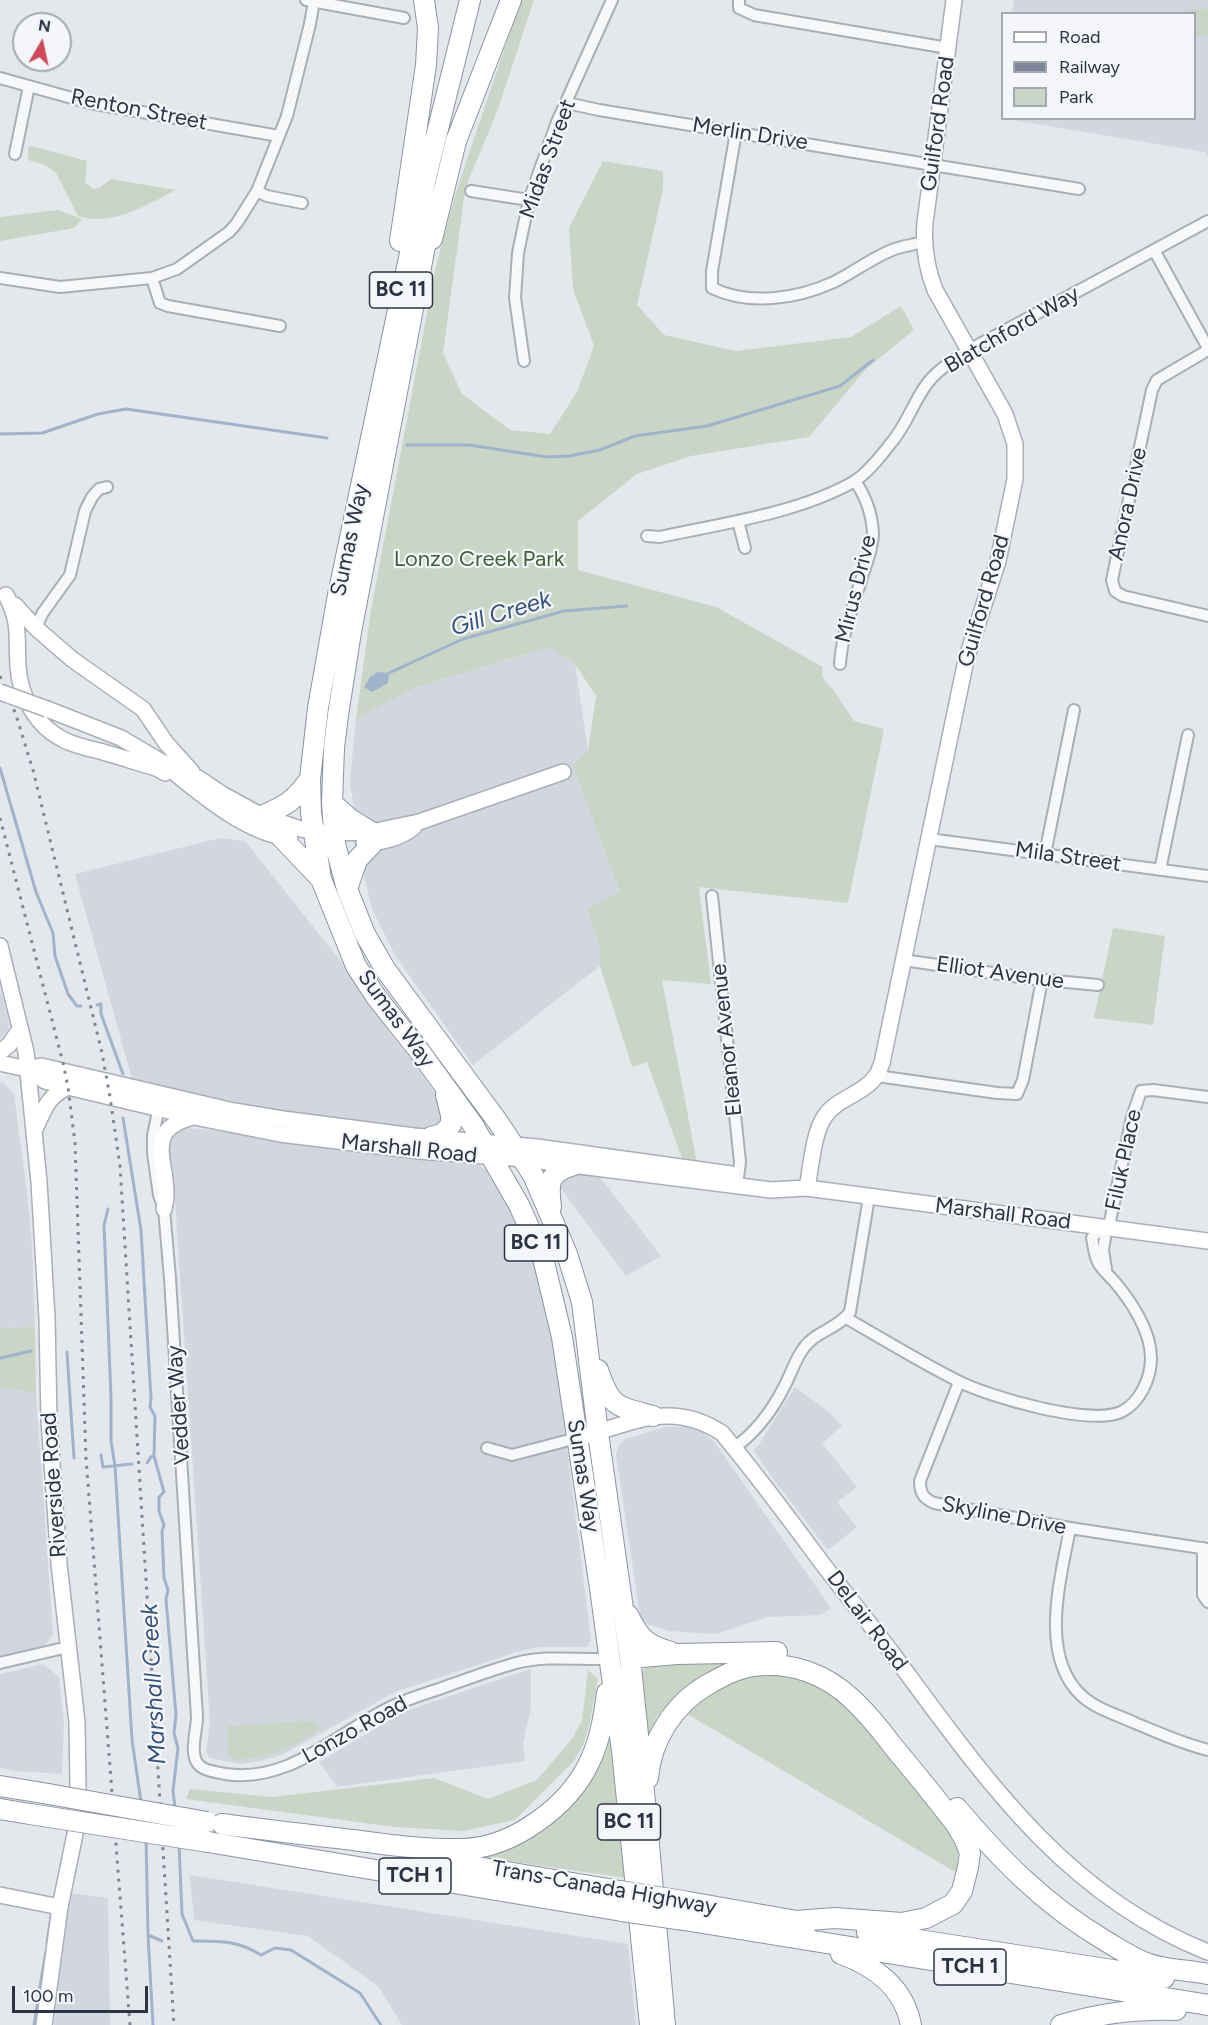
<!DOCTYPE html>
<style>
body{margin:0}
#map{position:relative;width:1208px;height:2025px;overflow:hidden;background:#e4e7ec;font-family:Figtree,sans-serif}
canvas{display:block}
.legend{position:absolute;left:1001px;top:12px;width:195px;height:108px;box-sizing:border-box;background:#f4f6f9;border:2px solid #a4a8b1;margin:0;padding:8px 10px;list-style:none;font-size:18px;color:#2b3445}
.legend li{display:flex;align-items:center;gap:12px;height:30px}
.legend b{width:30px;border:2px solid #a4a8b1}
.north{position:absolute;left:12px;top:12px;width:60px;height:60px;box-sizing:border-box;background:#f4f6f9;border:2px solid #a4a8b1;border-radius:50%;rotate:9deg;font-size:16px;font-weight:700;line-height:24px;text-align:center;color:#2b3445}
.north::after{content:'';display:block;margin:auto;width:21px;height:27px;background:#d1495b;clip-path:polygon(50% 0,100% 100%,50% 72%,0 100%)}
.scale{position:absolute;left:12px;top:1986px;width:136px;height:27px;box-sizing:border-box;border:3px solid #2b3445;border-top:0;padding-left:8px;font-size:18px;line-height:21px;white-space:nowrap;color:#2b3445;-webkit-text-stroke:4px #f4f6f9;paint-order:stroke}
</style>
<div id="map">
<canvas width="1208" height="2025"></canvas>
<ul class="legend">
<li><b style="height:8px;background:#fff"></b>Road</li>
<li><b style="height:8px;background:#7d8696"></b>Railway</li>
<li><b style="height:16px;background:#c9d6c5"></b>Park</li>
</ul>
<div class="north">N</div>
<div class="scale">100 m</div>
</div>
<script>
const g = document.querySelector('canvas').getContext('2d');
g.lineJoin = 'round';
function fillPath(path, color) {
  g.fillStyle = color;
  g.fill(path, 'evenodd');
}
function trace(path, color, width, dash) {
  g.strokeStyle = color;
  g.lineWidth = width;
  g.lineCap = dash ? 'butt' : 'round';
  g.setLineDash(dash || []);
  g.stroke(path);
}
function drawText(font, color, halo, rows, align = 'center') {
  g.font = font + ' Figtree,sans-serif';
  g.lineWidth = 4.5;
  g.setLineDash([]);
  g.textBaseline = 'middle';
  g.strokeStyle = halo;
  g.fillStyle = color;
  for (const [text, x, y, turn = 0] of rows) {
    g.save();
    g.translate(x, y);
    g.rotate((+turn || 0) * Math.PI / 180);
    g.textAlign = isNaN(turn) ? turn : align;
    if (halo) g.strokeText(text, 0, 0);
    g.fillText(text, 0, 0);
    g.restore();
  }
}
fillPath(new Path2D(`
 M1014 0H1208V157L1205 152 1007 119 1194 118V14L1012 13Z
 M550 647 575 664 588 751 572 765 637 937 473 1065 396 957 372 909 364 876 350 781 356 719 417 687Z
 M220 838 245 841 362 988 391 1034 415 1064 444 1106 447 1115 437 1128 425 1129 403 1127 254 1106 132 1079 75 874Z
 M0 987 9 1024 7 1032 0 1040Z
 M0 1082 4 1083 14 1094 27 1193 32 1245 35 1327 0 1328Z
 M187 1128 203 1129 402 1158 477 1164 486 1170 517 1221 538 1273 555 1349 591 1640 587 1647H538L517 1652 395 1692 282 1755 260 1761 241 1764 210 1758 206 1752 210 1722 175 1200 168 1153 170 1142 175 1135Z
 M573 1174 600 1177 661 1256 626 1276 559 1186 564 1177Z
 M0 1387 36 1393 53 1634 45 1645 0 1657Z
 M795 1387 829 1412 842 1426 822 1443 857 1487 837 1502 857 1527 828 1550 774 1480 753 1450 758 1446Z
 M665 1427H687L701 1432 713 1440 831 1608 821 1615 767 1617 716 1634 668 1631 641 1622 616 1454 619 1445 625 1439Z
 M43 1664 59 1677 64 1724 62 1774 15 1771 0 1768V1674Z
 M531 1669V1706L523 1744 525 1761 337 1787 319 1762 405 1711Z
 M190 1875 628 1944 636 2025H402L378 1986 308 1936 194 1920Z
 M70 1893 108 1898 110 2025H54Z`), '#d2d6de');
fillPath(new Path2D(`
 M521 0H534L497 112 468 181 464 198 443 353 462 394 510 430 550 434 577 392 594 346 573 289 569 228 603 161 663 171V189L637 305 664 335 736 351 851 337 901 306 914 330 866 369 809 437 691 456 637 474 578 521V570L716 607 823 667 822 675 826 683 832 688 854 721 884 729 848 903 699 887 711 984 662 980 697 1163 683 1161 647 1062 632 1067 600 966 601 948 587 909 620 892 572 765 588 751 596 696 575 664 549 647 417 687 356 719 371 610 436 266 455 195Z
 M1208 9V36H1195L1194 14 1185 13V10Z
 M32 146 87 161 85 182 93 189 99 188 111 179 176 190C146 205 113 227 78 216L56 173 45 165 28 160V148Z
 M58 210 82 219 74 228 0 241V217Z
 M1113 928 1165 936 1153 1025 1094 1018Z
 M35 1327 36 1393 0 1387V1328Z
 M737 1659 796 1674 836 1693 873 1732 952 1831 958 1853 957 1873 682 1711 666 1706 655 1719 647 1744 640 1676 647 1665Z
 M588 1670 598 1679 589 1726 583 1745 574 1761 515 1820 463 1831 395 1827 186 1799 190 1789 272 1797 434 1778 488 1799 537 1780 572 1739 582 1720Z
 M302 1721 316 1722 319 1729C294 1748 264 1761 232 1759L228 1754V1726Z
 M611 1729 626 1878 468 1855 520 1842Z`), '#c9d6c5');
fillPath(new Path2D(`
 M378 672 389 673 388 683 372 692 364 687 370 677Z`), '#9fb4cc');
trace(new Path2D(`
 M0 434 42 433 98 414 126 409 327 438
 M407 445H469L547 457 569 456 600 450 635 436 707 426 840 386 873 360
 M389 673 463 639 564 611 627 606
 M0 768 36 892 53 933 55 956 68 994 77 1006H81
 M97 1005 101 1004V1014L123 1074
 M123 1118 141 1230 151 1399 150 1407 155 1416 154 1456 164 1492 159 1497V1511L164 1525 162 1531 164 1578 168 1590 166 1599 176 1715 174 1733 178 1748 173 1791 175 1808
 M108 1209 104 1225 111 1397V1441L115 1466 132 1740 141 1802
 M67 1352 74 1458
 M0 1358 31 1351
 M101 1455 103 1467 132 1464
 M147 1463 151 1457 153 1456
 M146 1838 148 1935 162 1941
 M179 1844 182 1914 193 1941C220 1941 237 1940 261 1955L275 1948 291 1950 360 1993 381 2025
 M148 1935 153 2025
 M47 1943 52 1910
 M39 1992 46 1952
 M34 2025 38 2000`), '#9fb4cc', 3);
const street = new Path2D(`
 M306 0 404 18
 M739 0V8L754 15 948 48
 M0 78 90 103 279 136
 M567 103 599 110 1079 189
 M736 132 712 271V288C749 306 797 299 834 282 854 272 872 258 892 250 902 246 913 245 923 242
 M15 154 29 86
 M257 191 267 196 302 203
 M471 191 529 200
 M1154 250 1208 348
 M0 278 60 287 152 278 177 269 229 232 237 223 257 191 287 116 310 24 314 1
 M152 278 160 303 168 306 280 326
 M1208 350 1157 380 1152 390 1112 580 1115 591 1123 596 1208 616
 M524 361 515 298 518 253 529 200 557 122 612 0
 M738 521 745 548
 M647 536 660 537C720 524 799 513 853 482 867 474 881 456 891 443 905 427 912 406 924 388 935 371 952 361 969 350L1208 221
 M36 628 42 614 70 575 85 511 92 497 99 489 107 487
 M840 664C842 633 854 604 863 574 867 562 873 547 873 533 872 514 866 497 855 481
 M929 839 1208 876
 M1045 854 1074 710
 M1160 870 1188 735
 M712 896 740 1162 737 1185
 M903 960 1034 979 1098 985
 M877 1076 997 1093 1017 1094 1023 1080 1042 980
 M160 1103 153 1135V1153L159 1195 164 1209 170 1278 197 1717C197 1731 188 1756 200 1766 207 1772 217 1772 225 1774 292 1784 339 1730 395 1705 410 1698 427 1693 442 1688 467 1679 491 1670 516 1663 547 1655 580 1660 612 1659
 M1101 1226 1105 1238 1103 1250 1106 1269
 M1109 1226 1132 1117 1141 1091 1153 1090 1208 1097
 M846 1318C883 1339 920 1362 958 1381 989 1397 1090 1426 1121 1412 1140 1403 1151 1378 1151 1358 1151 1331 1131 1301 1114 1281 1109 1276 1103 1270 1099 1264 1094 1256 1094 1247 1092 1238L1101 1226
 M959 1382 920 1481C920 1493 923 1498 934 1503L1070 1528 1208 1549
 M487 1448 512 1455 577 1438
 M734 1448C756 1432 772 1411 784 1387 791 1374 795 1360 803 1349 815 1331 838 1329 850 1312L869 1197
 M1070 1528C1061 1578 1038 1656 1082 1696 1096 1709 1118 1715 1135 1723 1159 1733 1183 1744 1208 1750
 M1203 1548V1595L1208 1602
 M0 1663 68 1647`);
const secondary = new Path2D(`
 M6 595C21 624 16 636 18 666 20 697 36 726 64 740 76 746 91 749 103 752 121 757 138 763 156 768L165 773
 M15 605 36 628 73 660 143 709 166 743 192 772
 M47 709 121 738 160 761 198 778 222 794 262 816 301 829 327 833 371 832 419 822 563 772
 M176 774C205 798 251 835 290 838
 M364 843C381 843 401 838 414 827
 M0 946 26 1052 39 1182 47 1318 49 1420 59 1564 77 1722 78 1787 75 1834 60 1907 44 2025
 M0 1052 9 1045 20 1029
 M0 1063 27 1069 45 1081 68 1087 194 1117 280 1134 419 1151 524 1159 771 1190 807 1188 1208 1241
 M27 1069 41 1066 234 1111 283 1119 414 1136 537 1147 731 1174
 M34 1131C44 1111 46 1097 68 1087
 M807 1188C811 1168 813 1133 825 1116 837 1098 864 1094 876 1076 879 1073 880 1067 882 1063L966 660 998 561 1015 479V444L1005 414 935 290C926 267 923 247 925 223L954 0
 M164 1209C165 1205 166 1200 166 1195 167 1160 143 1130 193 1117
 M577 1438C631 1424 670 1399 722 1433 756 1474 788 1517 819 1559 843 1591 868 1621 892 1653 981 1773 1063 1895 1208 1952
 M0 1895 60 1907`);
const highway = new Path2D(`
 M470 0 426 177 338 595 318 708 310 779 311 813 321 879 356 966 377 998 420 1052 473 1125 519 1205 543 1258 562 1337 600 1588 622 1751 650 2025
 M429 225 351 632 338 715 334 748 332 803 335 844 347 889 365 934 385 969 498 1122 533 1175 567 1254 582 1302 598 1433 630 1658 646 1811 665 2025
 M432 239 456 141 511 0
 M400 241 426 65 428 28 424 0
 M332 803 350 819 371 832
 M262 816C287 805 294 801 310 779
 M281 837 321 879
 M347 889 357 860 373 843
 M431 1137 442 1134 451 1125V1115L446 1095
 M551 1207C548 1182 548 1173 574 1165
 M598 1370C611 1408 616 1406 653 1416
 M628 1615C640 1639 646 1645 671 1652
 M630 1658 677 1654 777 1652
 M648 1778C651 1740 674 1704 707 1685 721 1677 737 1668 753 1666 791 1661 826 1674 853 1700 867 1713 880 1729 892 1745 913 1770 934 1796 955 1823L964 1838 970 1853 968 1867 962 1891 953 1904 926 1918 902 1923 835 1918 796 1921
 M0 1786 37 1792
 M957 1808C1002 1861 1044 1904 1104 1940 1118 1948 1133 1959 1149 1964 1167 1970 1189 1970 1208 1974
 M0 1809 30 1814
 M222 1824C266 1830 310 1835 353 1840 389 1845 426 1850 463 1849 512 1848 568 1807 589 1763 600 1741 604 1716 607 1693
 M208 1842 622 1911
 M424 1858 620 1891
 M683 1901 808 1923
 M684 1920 1208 2005
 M867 1932 1164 1978
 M841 1954C875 1966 904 1988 911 2025
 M1061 2025C1102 2013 1133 2009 1176 2010`);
trace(street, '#a9aeb7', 14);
trace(secondary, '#a9aeb7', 18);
trace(highway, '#8b94a3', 22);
trace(street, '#f7f8fa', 10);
trace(secondary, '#fff', 15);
trace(highway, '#fff', 20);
trace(new Path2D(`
 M0 676 16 715 33 770 102 1053 110 1097 120 1166 174 2025
 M0 818 63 1063 68 1087 75 1143 86 1458 130 2025`), '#7d8696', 3, [3, 6]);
const secondaryBridge = new Path2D(`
 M0 692 47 709`);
const highwayBridge = new Path2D(`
 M37 1792 207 1822
 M30 1814 208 1842
 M620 1891 683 1901
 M622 1911 684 1920`);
trace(secondaryBridge, '#a9aeb7', 18, []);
trace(highwayBridge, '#8b94a3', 22, []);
trace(secondaryBridge, '#fff', 15);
trace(highwayBridge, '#fff', 20);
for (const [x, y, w] of [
 [401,290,63],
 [536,1243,63],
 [629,1822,63],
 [415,1876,72],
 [970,1967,72]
]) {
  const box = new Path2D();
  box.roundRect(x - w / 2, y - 18, w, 36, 4.5);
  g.fillStyle = '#f4f6f9';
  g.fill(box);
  trace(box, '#2b3445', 1.5);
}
drawText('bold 21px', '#2b3445', null, [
 ["BC 11",401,290],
 ["BC 11",536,1243],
 ["BC 11",629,1822],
 ["TCH 1",415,1876],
 ["TCH 1",970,1967]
]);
drawText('22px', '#2b3445', '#f4f6f9', [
 ["Renton Street",139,110,11],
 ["Guilford Road",938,124,-82],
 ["Merlin Drive",750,134,9],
 ["Midas Street",548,159,-70],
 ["Blatchford Way",1012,330,-30],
 ["Anora Drive",1128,504,-78],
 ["Sumas Way",350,540,-78],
 ["Mirus Drive",856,589,-76],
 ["Guilford Road",984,601,-74],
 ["Mila Street",1068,857,8],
 ["Elliot Avenue",1000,973,8],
 ["Sumas Way",396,1019,54],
 ["Eleanor Avenue",727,1040,-96],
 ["Marshall Road",409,1149,6],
 ["Filuk Place",1124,1160,-78],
 ["Marshall Road",1003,1214,7],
 ["Vedder Way",179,1405,-94],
 ["Sumas Way",583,1476,81],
 ["Riverside Road",54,1485,-94],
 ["Skyline Drive",1004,1516,11],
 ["DeLair Road",867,1621,53],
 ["Lonzo Road",355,1730,-29],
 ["Trans-Canada Highway",604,1888,10]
]);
drawText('22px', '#3f6138', '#f4f6f9', [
 ["Lonzo Creek Park",479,560]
]);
drawText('italic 24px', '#34527a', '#f4f6f9', [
 ["Gill Creek",501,614,-17],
 ["Marshall Creek",154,1684,-93]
]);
</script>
